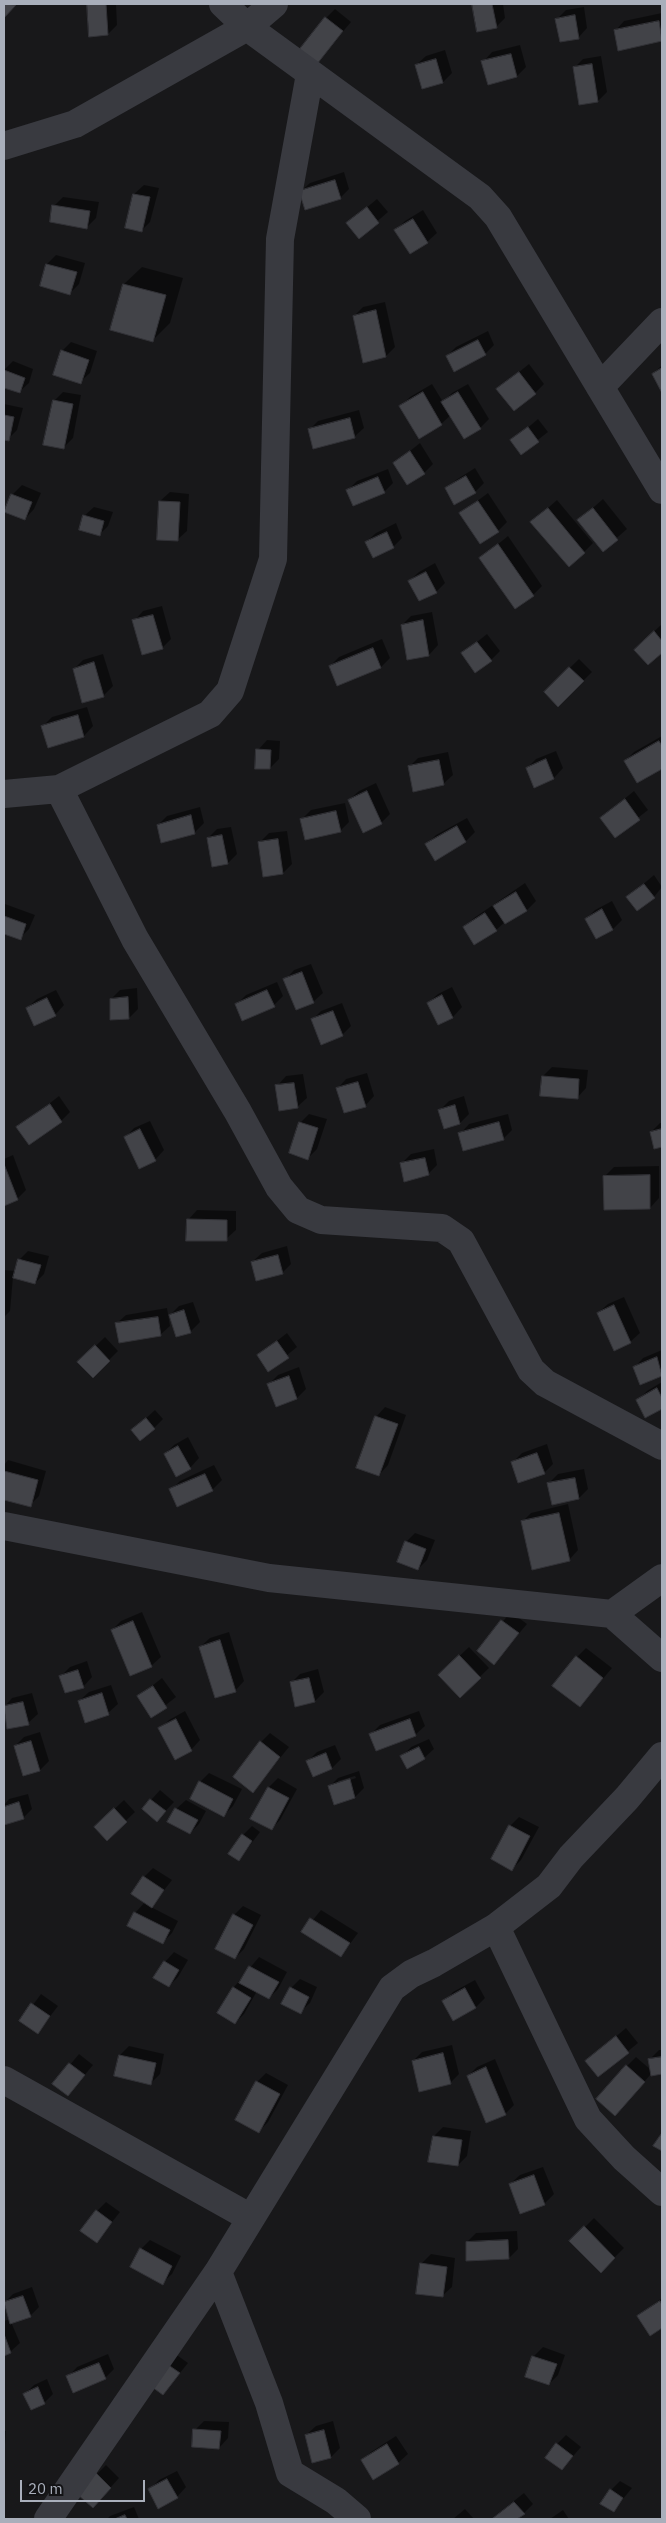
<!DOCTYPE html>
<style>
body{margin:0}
#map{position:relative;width:666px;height:2523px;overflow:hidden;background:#18181a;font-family:"IBM Plex Sans",sans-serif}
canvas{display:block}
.frame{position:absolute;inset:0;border:5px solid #a9afbb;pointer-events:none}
.scale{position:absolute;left:20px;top:2480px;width:125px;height:22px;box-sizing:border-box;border:2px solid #a9afbb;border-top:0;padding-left:6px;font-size:15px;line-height:18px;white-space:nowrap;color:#a9afbb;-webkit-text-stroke:4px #131315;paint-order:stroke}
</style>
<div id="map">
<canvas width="666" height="2523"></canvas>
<div class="frame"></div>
<div class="scale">20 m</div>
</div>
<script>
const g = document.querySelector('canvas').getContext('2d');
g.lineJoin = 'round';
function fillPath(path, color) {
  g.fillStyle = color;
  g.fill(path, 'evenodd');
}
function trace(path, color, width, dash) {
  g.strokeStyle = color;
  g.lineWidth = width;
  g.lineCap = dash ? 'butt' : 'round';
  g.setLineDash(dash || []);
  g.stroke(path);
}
fillPath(new Path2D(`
 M88 4H116L117 25 108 34 90 35Z
 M473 4H503L505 18 496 27 478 31Z
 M584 7 587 28 578 38 556 20 566 10Z
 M335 9 351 22 317 62 326 18Z
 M662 13V40L619 50 615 31 624 21Z
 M520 45 526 67 517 76 489 83 483 62 492 52Z
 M445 50 452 73 443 82 416 65 426 56Z
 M601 56 607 92 598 101 574 68 583 59Z
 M344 172 349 189 340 198 300 192 310 183Z
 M144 185 159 188 150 222 141 231 134 194Z
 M63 197 99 202 96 218 87 227 54 206Z
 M377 199 388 212 359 237 348 223Z
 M423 210 437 233 427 242 410 253 396 230 405 221Z
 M56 255 85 263 79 284 70 293 47 264Z
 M142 267 183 278 170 323 153 340 112 329 124 284Z
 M385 302 395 347 386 356 364 361 354 316 363 307Z
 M488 331 494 345 485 354 447 356 456 347Z
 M71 342 97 351 90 373 80 382 62 351Z
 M13 361 33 369 29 383 19 392 4 386V370Z
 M529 364 544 384 535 393 498 389Z
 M662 365V392L653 374Z
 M432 384 443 402 452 393 468 384 489 419 480 428 451 415 441 424 401 406 410 397Z
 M63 392 81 395 73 438 63 448 54 401Z
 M4 404 23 408 17 430 8 439 4 438Z
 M359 410 364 428 354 437 309 430 318 421Z
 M538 419 548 432 521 453 512 441Z
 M420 443 433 464 424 473 395 463Z
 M475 468 484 483 475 492 447 489 456 480Z
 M388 469 393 483 384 492 348 490 357 481Z
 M22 485 41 493 34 509 25 519 12 495Z
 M170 492 189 494 187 531 177 540 160 501Z
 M488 493 507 522 498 531 461 513Z
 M603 499 627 529 603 550 579 520Z
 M557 500 593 543 584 552 532 522Z
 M94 507 113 512 108 526 99 535 84 516Z
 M396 523 402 538 393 547 366 542 376 533Z
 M508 536 542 586 533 595 481 558Z
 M435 563 445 583 436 592 409 581 419 572Z
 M162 606 171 639 162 648 134 621 143 611Z
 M432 612 438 645 429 655 408 658 402 625 411 616Z
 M662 624V652L648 664 644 641Z
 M487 634 500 651 491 660 462 654Z
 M382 639 390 658 381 667 337 685 330 666 339 657Z
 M103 654 113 686 103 696 74 669 83 660Z
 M579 659 592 672 558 706 545 692Z
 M87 707 93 726 84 736 43 726 52 717Z
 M662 736V767L637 781 625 761 634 752Z
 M267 740 280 741 279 759 270 768 258 750Z
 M556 751 563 768 554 778 535 786 527 768 536 759Z
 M448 752 453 775 443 784 409 767 418 758Z
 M376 783 390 814 381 823 349 800 359 791Z
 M634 791 648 810 615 836 601 818Z
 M345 803 349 822 340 831 302 819 311 810Z
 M200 807 204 823 195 832 162 841 158 825 167 816Z
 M467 818 475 832 466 841 436 859 427 844 436 835Z
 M231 827 237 854 228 863 208 838 217 829Z
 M287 831 292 864 283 873 260 842 269 833Z
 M654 875 662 887 654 897H628Z
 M525 883 536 901 527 910 505 922 496 930 465 927 474 918Z
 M612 901 622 920 613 929 596 938 586 919 595 910Z
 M5 904 35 915 29 929 20 938 4 932Z
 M311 964 323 993 313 1002 285 980 294 970Z
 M277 982 283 996 274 1005H236L246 995Z
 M452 987 462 1007 453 1017 439 1024 428 1003 438 994Z
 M137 988 138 1009 129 1018 111 999 120 990Z
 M56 990 64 1005 55 1015 27 1008 37 999Z
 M342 1003 351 1026 342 1035 312 1020 321 1011Z
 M552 1067 588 1070 586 1088 577 1098 543 1076Z
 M367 1073 374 1096 365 1106 337 1089 346 1079Z
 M303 1074 307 1098 297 1107 277 1086 286 1076Z
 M59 1096 70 1112 61 1121 18 1128Z
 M464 1096 469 1114 460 1123 445 1127 440 1110 449 1101Z
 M309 1114 327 1119 317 1149 308 1158 300 1123Z
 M508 1114 512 1130 503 1139 460 1134 469 1124Z
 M150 1121 164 1150 155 1160 125 1138 134 1128Z
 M660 1123H662V1146L654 1148 651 1132Z
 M434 1149 437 1165 428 1174 401 1164 411 1154Z
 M13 1155 26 1190 17 1199 4 1204V1159Z
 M659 1166V1198L650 1208 605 1176 614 1167Z
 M197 1210 236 1211V1230L226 1239 188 1220Z
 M287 1246 291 1264 282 1273 252 1262 262 1253Z
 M28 1251 49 1256 44 1274 35 1283 13 1277 10 1311 4 1317V1270L16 1271 19 1260Z
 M624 1297 640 1333 630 1342 598 1313 608 1304Z
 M193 1302 200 1322 190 1332 170 1315 179 1306Z
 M167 1308 170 1326 160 1335 116 1324 126 1315Z
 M287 1333 297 1347 269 1370 259 1355Z
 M105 1337 118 1351 93 1376 79 1362Z
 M662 1350V1375L640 1383 634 1368 643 1358Z
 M299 1367 306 1389 297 1398 276 1406 269 1384 278 1375Z
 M662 1382V1407L646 1416 638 1400 647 1391Z
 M385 1407 406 1415 388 1465 379 1475 376 1417Z
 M155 1410 163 1419 154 1428 133 1430Z
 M188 1437 199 1458 190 1468 165 1454 174 1445Z
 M547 1444 553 1464 544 1473 513 1462 522 1453Z
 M8 1460 46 1471 39 1496 30 1505 4 1499V1465Z
 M214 1465 222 1480 212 1490 178 1505 171 1490 180 1481Z
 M584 1469 588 1489 579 1498 549 1483 558 1474Z
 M568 1504 578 1550 569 1560 522 1522 531 1513Z
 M415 1533 435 1540 427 1560 418 1569 406 1542Z
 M142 1612 161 1657 151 1666 112 1630 121 1621Z
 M511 1612 527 1624 494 1663 478 1650Z
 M229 1632 244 1681 235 1691 200 1647 210 1638Z
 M469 1647 489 1668 460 1696 449 1666Z
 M586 1648 612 1668 580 1706 577 1657Z
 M87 1661 92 1677 83 1687 61 1676 70 1667Z
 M318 1669 324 1692 315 1701 296 1705 291 1683 300 1674Z
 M162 1678 176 1697 152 1716 139 1696Z
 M111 1685 118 1704 108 1713 79 1701 89 1692Z
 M32 1693 38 1714 28 1723 8 1728 4 1707 12 1698Z
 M185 1711 200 1740 191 1750 160 1729 169 1720Z
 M419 1711 425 1726 415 1735 371 1734 380 1725Z
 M40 1732 49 1761 40 1770 24 1775 15 1746 24 1737Z
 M270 1733 289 1747 253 1791 261 1742Z
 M429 1739 434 1749 424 1758 402 1757 411 1747Z
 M335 1745 341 1759 332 1768 314 1775 308 1761 317 1752Z
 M359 1771 364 1788 355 1797 335 1804 329 1787 338 1778ZM355 1776 356 1778 338 1784V1781Z
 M209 1773 242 1789 233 1806 224 1815 200 1782Z
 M278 1778 297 1789 280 1820 271 1829 252 1818 269 1787Z
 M160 1790 174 1802 157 1820 143 1809Z
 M28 1794 32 1809 23 1818 5 1824 4 1805 9 1799Z
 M124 1800 135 1812 107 1839 105 1818Z
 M186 1800 206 1811 199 1824 190 1833 176 1809Z
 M519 1817 539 1827 521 1860 512 1869 510 1826Z
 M252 1826 260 1832 239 1860 243 1835Z
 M153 1868 172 1880 151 1907 178 1921 172 1933 163 1942 135 1913 145 1902 144 1877Z
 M243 1906 261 1915 244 1949 235 1958 234 1915Z
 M321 1910 358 1933 341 1956 303 1932Z
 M174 1952 188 1960 178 1977 169 1986 165 1962Z
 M259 1957 287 1972 278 1989 269 1998 257 1991 244 2014 235 2023 234 1987Z
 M300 1979 317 1987 310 2003 300 2012 291 1988Z
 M475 1980 485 1998 476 2007 454 2019 444 2002 453 1992Z
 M41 1994 58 2006 38 2032 21 2021Z
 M626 2028 638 2043 598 2076 587 2061Z
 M452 2045 459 2074 450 2083 413 2061 422 2052Z
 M129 2046 164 2054 160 2074 151 2083 120 2055Z
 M659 2050H662V2073L651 2074 624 2105 627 2066 636 2057 651 2070 650 2059Z
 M79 2054 93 2065 68 2095 54 2084Z
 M495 2059 514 2105 505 2114 468 2076 477 2067Z
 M266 2073 288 2085 268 2122 259 2131 257 2082Z
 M443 2127 471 2131 467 2156 458 2165 434 2136Z
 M543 2167 554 2194 544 2204 510 2184 520 2175Z
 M106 2202 120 2212 97 2241V2211Z
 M594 2218 624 2248 601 2271 571 2241Z
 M517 2231 518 2249 509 2258 467 2242 476 2233Z
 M150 2240 181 2256 172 2274 162 2283 141 2249Z
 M431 2254 455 2258 452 2287 442 2296 421 2264Z
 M32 2287 39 2307 30 2316 11 2322 20 2343 10 2352 4 2355V2321L10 2319 4 2303 13 2294Z
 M662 2298V2327L651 2334 639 2316Z
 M543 2347 565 2355 558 2375 549 2384 533 2357Z
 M174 2353 188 2363 163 2394 165 2362Z
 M108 2354 114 2369 105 2378 68 2377 77 2367Z
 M47 2379 53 2394 44 2403 25 2394 34 2385Z
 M204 2421 229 2422 228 2438 219 2448 195 2430Z
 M333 2421 340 2448 331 2457 306 2435 316 2426Z
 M4 2431H6L4 2458Z
 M566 2435 581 2447 562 2469 557 2444Z
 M396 2436 408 2454 398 2463 373 2478 362 2461 371 2452Z
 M106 2465 119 2478 102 2497 97 2474Z
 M177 2471 186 2487 177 2497 158 2507 149 2490 159 2480Z
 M620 2481 632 2488 613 2511 611 2490Z
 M524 2493 533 2504 524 2513 515 2519H491Z
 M134 2507 139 2519H107L110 2516Z
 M465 2509 474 2519H453Z
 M563 2510 569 2519H550Z`), '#0007');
const building = new Path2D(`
 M4 4 16 5 4 18Z
 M87 4H106L108 35 89 37Z
 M472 4H492L497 28 477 32Z
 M575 15 579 39 560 42 555 19Z
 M325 17 343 31 317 64 299 50Z
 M659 21 662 41 618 51 614 30Z
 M511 54 517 77 488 85 481 61Z
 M436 59 443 83 422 89 415 65Z
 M592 64 598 102 579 105 573 67Z
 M335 180 341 199 305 210 299 191Z
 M133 194 150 197 142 232 125 228Z
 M52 205 90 211 87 229 50 222Z
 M367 207 379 223 359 239 346 223Z
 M413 219 428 243 410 254 394 230Z
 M46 264 77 272 70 295 40 286Z
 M123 284 166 295 153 342 110 330Z
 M376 310 386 357 363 363 353 316Z
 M478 340 486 355 454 372 446 356Z
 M61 350 89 360 81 384 53 375Z
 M662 368V393L652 374Z
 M4 370 25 378 20 393 4 388Z
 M519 372 536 394 514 411 496 389Z
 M423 392 442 425 419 439 399 406Z
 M458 392 481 429 464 439 441 402Z
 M53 400 73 404 64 449 43 445Z
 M4 415 14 417 9 441 4 440Z
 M350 418 355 438 313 449 308 429Z
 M528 427 539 442 521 455 510 440Z
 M410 451 425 474 407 485 393 463Z
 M466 476 476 493 454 505 445 488Z
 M378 477 385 493 353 506 346 490Z
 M11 494 32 502 25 520 4 512Z
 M159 501 180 502 178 541 157 540Z
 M478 501 499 532 480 544 459 513Z
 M548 508 585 553 569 567 530 522Z
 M593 508 618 540 603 552 577 520Z
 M83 515 104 521 100 536 79 530Z
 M387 532 394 548 373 558 365 542Z
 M498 544 534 596 515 609 479 558Z
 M426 572 437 593 419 601 408 581Z
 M153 615 163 649 142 655 132 620Z
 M423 620 429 656 407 660 401 625Z
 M654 631 662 641V653L648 665 634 650Z
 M477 642 492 661 475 673 461 653Z
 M373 648 381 668 337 686 329 666Z
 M94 662 104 697 82 703 73 669Z
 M569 667 584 681 558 707 544 692Z
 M78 715 84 737 48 748 41 726Z
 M659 741 662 746V769L637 783 624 761Z
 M256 749 271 750 270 769H255Z
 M546 759 554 779 534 788 526 768Z
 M439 760 444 785 413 792 408 766Z
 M367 791 382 824 363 833 348 800Z
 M625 799 640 820 615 838 600 818Z
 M336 811 341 832 305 840 300 819Z
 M191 815 195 834 161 843 157 825Z
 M457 826 466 842 435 861 425 844Z
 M222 835 228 864 212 867 207 838Z
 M278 839 283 874 263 877 258 842Z
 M644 884 655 898 637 911 626 897Z
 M516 892 527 911 505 924 493 906Z
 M602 909 613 930 596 939 585 919Z
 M485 913 497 931 474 945 463 927Z
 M4 916 26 924 21 940 4 934Z
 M302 972 314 1003 296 1010 283 979Z
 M267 990 275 1007 242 1021 235 1004Z
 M442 995 453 1018 438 1025 427 1003Z
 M128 997 129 1019 110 1020V999Z
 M47 998 56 1016 34 1026 26 1008Z
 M333 1011 343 1036 321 1045 311 1019Z
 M542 1076 579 1079 578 1099 540 1096Z
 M358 1082 366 1107 344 1113 336 1088Z
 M294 1083 298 1108 279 1111 275 1085Z
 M50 1104 62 1122 29 1145 16 1127Z
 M455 1105 460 1124 444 1129 438 1110Z
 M299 1122 318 1128 308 1160 289 1153Z
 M499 1122 504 1140 463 1151 458 1133Z
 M140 1129 156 1161 139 1169 124 1137Z
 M662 1129V1147L654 1149 650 1132Z
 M425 1158 429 1175 404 1182 400 1163Z
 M4 1164 18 1200 4 1206Z
 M650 1175V1209L604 1210 603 1176Z
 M187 1219 227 1220V1241H186Z
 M278 1255 283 1274 256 1281 251 1262Z
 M18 1259 41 1265 35 1284 13 1278Z
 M614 1305 631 1343 614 1351 597 1313Z
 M184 1310 191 1333 176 1337 169 1315Z
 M158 1317 161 1336 119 1343 115 1323Z
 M277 1341 289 1358 268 1372 257 1355Z
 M95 1345 110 1361 93 1378 77 1362Z
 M657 1357 662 1376 640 1385 633 1367Z
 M289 1376 297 1399 276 1407 267 1384Z
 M657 1388 662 1398V1409L645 1418 636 1400Z
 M375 1416 398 1424 379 1476 356 1468Z
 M146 1418 155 1429 140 1441 131 1430Z
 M178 1446 191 1469 176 1477 164 1454Z
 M537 1453 545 1474 518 1483 511 1462Z
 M4 1471 38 1480 31 1507 4 1500Z
 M205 1474 213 1491 177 1507 169 1489Z
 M575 1478 579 1499 552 1505 547 1483Z
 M559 1513 570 1561 532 1570 521 1521Z
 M405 1541 426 1549 418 1570 397 1562Z
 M501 1620 519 1633 494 1665 477 1651Z
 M133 1621 152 1667 130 1676 111 1630Z
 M220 1640 236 1692 215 1698 199 1647Z
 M459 1655 481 1678 460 1698 438 1675Z
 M576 1656 603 1678 580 1707 552 1686Z
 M78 1670 84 1688 65 1693 59 1676Z
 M309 1678 315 1702 295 1707 290 1682Z
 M153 1686 167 1708 151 1718 137 1696Z
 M102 1693 109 1715 85 1723 78 1701Z
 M23 1702 29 1725 7 1729 4 1706Z
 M176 1719 192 1751 175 1760 158 1728Z
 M410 1719 416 1736 376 1751 369 1734Z
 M31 1741 40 1771 23 1776 14 1746Z
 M260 1741 280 1757 253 1793 233 1777Z
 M419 1747 425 1759 407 1769 400 1756Z
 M326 1753 332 1769 313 1777 306 1761Z
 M350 1779 355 1798 334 1805 328 1786Z
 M199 1781 233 1799 224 1817 190 1799Z
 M268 1787 289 1798 272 1830 250 1819Z
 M150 1799 166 1811 157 1822 142 1809Z
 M19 1802 24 1819 4 1825V1807Z
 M114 1808 127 1822 107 1841 94 1827Z
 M175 1808 198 1820 190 1834 167 1822Z
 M509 1825 530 1836 512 1871 491 1859Z
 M242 1834 252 1841 239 1861 228 1854Z
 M143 1876 164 1890 152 1908 131 1894Z
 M134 1912 170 1930 163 1944 127 1926Z
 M233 1914 253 1925 235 1959 215 1949Z
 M310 1918 350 1943 341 1957 301 1932Z
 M164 1961 179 1970 169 1987 153 1978Z
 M249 1966 279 1982 269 1999 239 1983Z
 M233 1987 251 1998 235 2024 217 2013Z
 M290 1987 309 1997 301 2014 281 2004Z
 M465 1988 476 2008 453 2021 442 2001Z
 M31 2003 50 2016 38 2034 19 2021Z
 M616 2036 629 2053 598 2077 585 2061Z
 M443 2053 451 2084 419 2092 412 2061Z
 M119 2055 156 2063 151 2085 114 2076Z
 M662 2057V2074L651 2076 648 2059Z
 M69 2063 85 2075 68 2096 52 2084Z
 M626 2065 645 2082 615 2116 596 2099Z
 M486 2067 506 2115 486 2123 467 2076Z
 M256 2081 280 2094 259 2133 235 2120Z
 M662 2133V2151L653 2146Z
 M433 2136 462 2140 458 2166 428 2162Z
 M534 2175 545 2205 520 2214 509 2184Z
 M96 2210 112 2222 97 2243 80 2231Z
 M584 2226 615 2258 601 2273 569 2241Z
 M508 2240 509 2259 466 2261V2242Z
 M140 2248 172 2266 163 2285 130 2267Z
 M420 2263 447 2267 443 2297 416 2294Z
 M23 2296 31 2317 10 2324 4 2302Z
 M660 2301 662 2305V2328L650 2336 637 2316Z
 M4 2334 11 2353 4 2356Z
 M532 2356 557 2364 549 2385 525 2377Z
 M164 2362 180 2373 163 2395 148 2384Z
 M99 2363 106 2379 73 2393 66 2376Z
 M38 2387 45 2404 31 2410 23 2394Z
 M193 2429 221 2431 219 2449 192 2447Z
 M324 2430 331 2458 312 2463 305 2435Z
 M556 2443 573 2456 562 2470 545 2458Z
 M387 2444 399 2464 373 2480 361 2460Z
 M96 2473 111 2488 93 2508 77 2494Z
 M167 2479 178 2498 158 2509 148 2489Z
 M610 2489 623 2498 614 2512 600 2504Z
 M514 2502 525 2514 517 2519H492Z
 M125 2515 127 2519H115Z`);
fillPath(building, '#424348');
trace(building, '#323237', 1);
trace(new Path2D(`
 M223 4 247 27 480 197 498 217 662 490
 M4 146 75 124 247 27 274 4
 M600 387 662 322
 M59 789 135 939 238 1112 279 1187 298 1210 321 1220 442 1228 461 1241 531 1370 545 1383 662 1446
 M4 794 59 789 210 714 230 691 273 559 280 239 310 74
 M4 1526 269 1578 612 1614 662 1578
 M612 1614 662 1658
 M496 1927 588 2119 624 2158 662 2192
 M4 2080 251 2218
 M218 2272 269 2403 290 2473 336 2501 357 2519
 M48 2519 218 2272 392 1988 411 1974 434 1963 496 1927 549 1886 571 1857 627 1798 662 1756`), '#393a40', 28);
</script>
